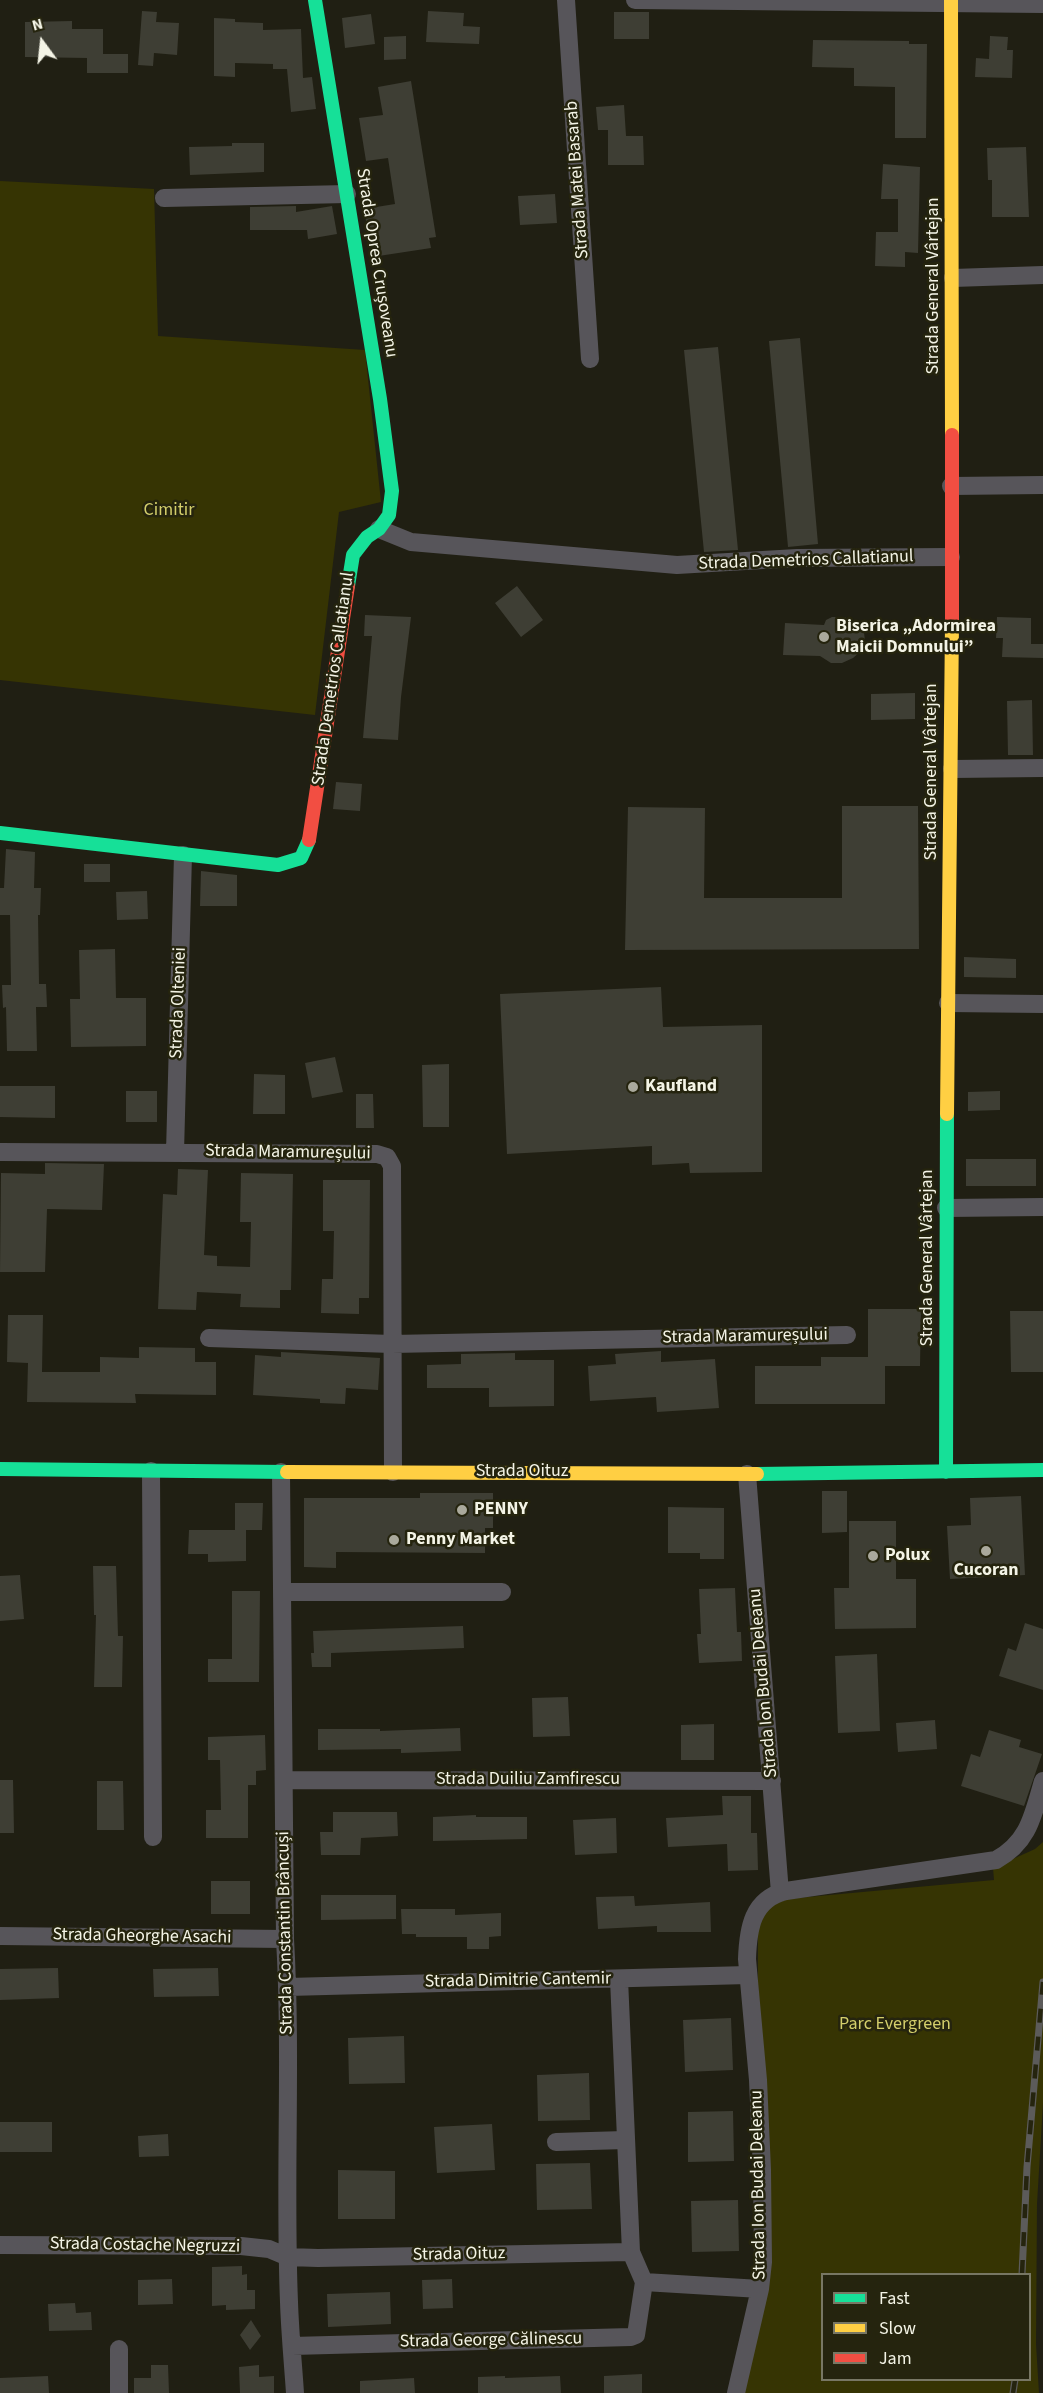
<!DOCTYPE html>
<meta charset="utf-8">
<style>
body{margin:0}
#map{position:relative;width:1043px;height:2393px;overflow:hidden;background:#201f13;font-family:"Source Sans 3",sans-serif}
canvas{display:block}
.legend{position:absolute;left:821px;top:2273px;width:210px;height:108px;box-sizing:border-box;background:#25240e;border:2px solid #787764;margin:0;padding:8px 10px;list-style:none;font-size:18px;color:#f4f4e6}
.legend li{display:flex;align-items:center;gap:12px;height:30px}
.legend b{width:30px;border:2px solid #787764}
.north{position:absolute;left:12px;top:12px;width:60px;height:60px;-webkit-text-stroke:4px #25240e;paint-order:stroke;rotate:345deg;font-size:16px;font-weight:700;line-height:24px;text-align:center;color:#f4f4e6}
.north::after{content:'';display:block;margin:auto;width:21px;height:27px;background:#f4f4e6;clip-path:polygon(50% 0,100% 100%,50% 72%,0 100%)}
</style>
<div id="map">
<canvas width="1043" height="2393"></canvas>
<ul class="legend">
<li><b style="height:8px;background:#16e098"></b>Fast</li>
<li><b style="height:8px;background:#ffcf43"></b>Slow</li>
<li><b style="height:8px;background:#f24e42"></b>Jam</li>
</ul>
<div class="north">N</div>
</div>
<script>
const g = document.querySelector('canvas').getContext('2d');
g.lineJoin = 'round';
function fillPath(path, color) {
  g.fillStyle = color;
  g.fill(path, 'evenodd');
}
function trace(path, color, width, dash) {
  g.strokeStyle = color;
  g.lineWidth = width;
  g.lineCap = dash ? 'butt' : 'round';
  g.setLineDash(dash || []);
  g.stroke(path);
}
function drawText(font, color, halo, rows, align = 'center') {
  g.font = font + ' "Source Sans 3",sans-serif';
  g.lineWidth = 5;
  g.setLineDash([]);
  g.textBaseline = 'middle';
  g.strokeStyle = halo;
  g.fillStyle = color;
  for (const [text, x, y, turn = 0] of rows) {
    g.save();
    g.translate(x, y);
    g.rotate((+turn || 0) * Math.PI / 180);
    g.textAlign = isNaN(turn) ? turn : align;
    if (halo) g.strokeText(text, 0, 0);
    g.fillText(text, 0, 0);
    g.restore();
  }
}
fillPath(new Path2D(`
 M0 181 154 189 158 336 365 350 381 502 339 512 315 715 0 680Z
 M1043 1842V2103L1037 2204 1036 2344 1039 2393H740L771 2266 758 1984V1925L771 1904 786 1899 994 1880 993 1868 1035 1849ZM822 2274H1030V2380H822Z`), '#363403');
fillPath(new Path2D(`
 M142 11 157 12 156 22 179 23 177 55 154 53 153 66 138 65Z
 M428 11 464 13 463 26 480 27 479 44 426 42Z
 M614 12H649V39H614Z
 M371 14 375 44 345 48 342 18Z
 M214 18 235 19V22L263 23V30L301 29 303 78 312 77 316 109 291 112 287 69H273V64L235 63V77L214 76Z
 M72 21V29H103V54H128V73H87V58L25 57V22Z
 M406 36V59L384 60V37Z
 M990 36 1008 37 1007 50H1013L1012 78 975 77 976 58 989 59Z
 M813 40 909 41V44H927L926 138H895V87L854 86V68L812 67Z
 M411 81 436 237 429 238 431 248 372 257 364 209 395 204 388 158 366 161 359 118 383 115 378 87Z
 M624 105 626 136H643L644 165H608V130H598L596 107Z
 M232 143H264V172L190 175 189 147 232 146Z
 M1026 147 1029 217H992V180H988L987 148Z
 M883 164 920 167 918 253 905 252V267L875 266 876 232H898V199H881Z
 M555 194 557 223 520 225 518 196Z
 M296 206V212L332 206 337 234 308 239 307 230H250V207Z
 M800 338 818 544 788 547 769 341Z
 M718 347 738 550 704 552 684 350Z
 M517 586 543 620 521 637 495 603Z
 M365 615 411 617 401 697 398 740 363 738 372 636H364Z
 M832 617H844L856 622 864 632 865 642 861 651 853 658 842 663H831L820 656 783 655 785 623 824 625 826 620Z
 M997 617 1031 618V644H1043V658L1002 657 1003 638H996Z
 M915 693V719L871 720V694Z
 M1032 700 1033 755H1008L1007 701Z
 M336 782 362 784 360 811 333 809Z
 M842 806H918L919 949 625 950 628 807 705 808 704 898H842Z
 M6 849 35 852 34 888H41L40 915H38L39 984H46L47 1007H36L37 1051H7L6 1007 3 1008 2 985H11L10 915H0V888H4Z
 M84 864H110V882H84Z
 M201 871 237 875V906H200Z
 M147 891 148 919 117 920 116 892Z
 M115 949 116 998H146V1046L71 1047 70 999H80L79 950Z
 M964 957 1016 959V978L964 977Z
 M661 987 663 1027 762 1025V1172L690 1173 689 1163 652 1165V1146L507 1154 500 994Z
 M335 1057 343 1092 312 1098 305 1063Z
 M449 1064V1127H423L422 1065Z
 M254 1074 285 1075V1114H253Z
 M0 1086H55V1118L0 1117Z
 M126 1091H157V1122H126Z
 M1000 1091V1110L968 1111V1092Z
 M356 1094H373L374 1128H356Z
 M966 1159H1036V1186H966Z
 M45 1163 104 1164 102 1210 47 1209 45 1272H0L1 1173 45 1174Z
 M178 1169 208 1170 204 1255 217 1256V1266L250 1267 251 1222H240L241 1173 293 1174 291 1290H280V1308L240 1307 241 1294 197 1292 196 1310 158 1309 163 1194 177 1195Z
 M323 1180H370L369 1298H359V1314L321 1313 322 1279H333L334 1231H323Z
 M868 1309H921L920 1366H885V1404H755V1366H821V1357H868Z
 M1010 1311H1043V1372H1011Z
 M8 1315H43L42 1372H100V1357L139 1358V1347L195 1348V1362H216V1395L135 1394 136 1403 27 1402 28 1363 7 1362Z
 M661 1351V1362L715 1359 719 1408 657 1412 656 1397 590 1401 588 1366 616 1364 615 1354Z
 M281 1352 380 1358 378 1390 346 1388 345 1404 320 1403V1399L253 1395 255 1355 281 1357Z
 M515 1353V1360H554V1406L489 1407V1388H427V1365L461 1364V1354Z
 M822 1491H847V1532L822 1533Z
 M420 1493H493V1528H485V1553L336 1552V1568L304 1567V1498H420Z
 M1021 1496 1025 1575 950 1579 947 1526 971 1525 970 1498Z
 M235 1503H263L262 1530H241H246V1561L208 1562V1554H188L189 1530H235Z
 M668 1507 724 1508V1559H700V1553H668Z
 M849 1521H896V1579H916V1628L835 1629 834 1588H849Z
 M93 1566H116L118 1636H123L122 1687H94L96 1615H94Z
 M20 1575 24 1619 0 1621V1576Z
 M735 1588 737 1632H741L742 1661 699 1663 697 1634H701L699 1589Z
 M232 1591H260L259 1682H208V1659H232Z
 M1025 1623 1043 1629V1690L999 1676 1008 1648 1016 1651Z
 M463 1626 464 1648 331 1653V1667H312L311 1653H314L313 1631Z
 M877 1654 880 1731 838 1733 835 1656Z
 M568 1697 570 1736 533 1737 532 1698Z
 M935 1720 937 1749 898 1752 896 1723Z
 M714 1724V1760H681V1725Z
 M460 1728 461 1751 401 1753V1749L318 1750V1729H380V1731Z
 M989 1730 1021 1740 1019 1747 1042 1754 1024 1806 961 1786 971 1754 980 1757Z
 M265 1735 266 1770 256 1771V1785H248V1838H206V1810H221L220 1760H208V1737Z
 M0 1780H13L14 1833H0Z
 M97 1781H123L124 1830H97Z
 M722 1796H751V1833H757L758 1870 728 1871 727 1844 668 1847 666 1818 723 1815Z
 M333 1812H397L398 1836 361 1838 360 1855H321L320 1832H333Z
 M476 1815V1817H527V1839L433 1841V1817Z
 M616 1818 617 1853 575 1855 573 1820Z
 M211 1881H250V1914H211Z
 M321 1895H396V1919L321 1920Z
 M634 1896 635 1906 710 1902 711 1932H657V1926L598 1929 596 1897Z
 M401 1909H455V1915L501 1913V1936L489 1937V1949H467V1937H416V1934H402Z
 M58 1968 59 1998 0 2000V1969Z
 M218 1968 219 1996 154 1997 153 1969Z
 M731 2018 733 2070 685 2072 683 2020Z
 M404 2036 405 2083 349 2084 348 2038Z
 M589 2073 590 2120 538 2121 537 2075Z
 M733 2111 734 2161 688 2162V2112Z
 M0 2122H52V2152H0Z
 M492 2124 495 2170 437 2173 434 2127Z
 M168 2134 169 2156 139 2157 138 2136Z
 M590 2163 592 2209 537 2210 536 2164Z
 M338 2170 395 2171V2219H338Z
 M738 2200 739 2251 692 2252 691 2201Z
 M242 2266V2275L247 2274V2290H255V2309L226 2310V2305L212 2306V2267Z
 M172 2279 173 2304 138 2305V2280Z
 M452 2279 453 2308 423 2309 422 2280Z
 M390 2292 391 2324 328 2327 327 2294Z
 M75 2303 76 2313 91 2312 92 2330 49 2331 48 2304Z
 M251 2320 261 2336 250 2350 240 2335Z
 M151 2365H168L169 2393H134V2378H151Z
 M259 2365V2377L274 2376V2393H240L239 2367Z
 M642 2374V2393H604V2376Z
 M48 2376 49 2393H0V2378Z
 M505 2376V2378L560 2376 561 2393H478V2377Z
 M414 2378 415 2393H360V2381Z`), '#3e3e34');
trace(new Path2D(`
 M566 0 590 359
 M635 0 1043 4
 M164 198 347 194
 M953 278 1043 275
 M951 486 1043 485
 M379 529 411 542 677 565 797 558 951 557
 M952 769 1043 768
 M948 1003 1043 1004
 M0 1152 377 1154 387 1157 392 1166 393 1472
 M175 1152 183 855
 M946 1208 1043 1207
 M209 1338 392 1344 847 1335
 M151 1471 153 1837
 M281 1472 285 1939C292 2060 284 2181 289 2302 290 2333 293 2363 295 2393
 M747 1474 780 1893
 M283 1592H502
 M284 1780 772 1781
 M0 1936 285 1939
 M619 1979 631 2252 644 2282
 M288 1987 748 1975
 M556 2142 625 2140
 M0 2245 241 2246 269 2249 288 2257 318 2258 631 2252
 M644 2282 760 2289
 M292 2346 631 2337 636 2335 644 2282
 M119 2349V2393
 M736 2393 760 2289 763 2262 762 2170 758 2080 747 1959C748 1929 752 1899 786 1891L996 1860C1029 1842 1033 1815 1043 1781`), '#57555a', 18);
trace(new Path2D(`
 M315 0 380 399 392 491 389 515 379 529 367 537 353 555 348 586
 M0 833 278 865 301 858 309 840
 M0 1469 287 1472
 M946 1472 947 1114
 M757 1474 1043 1470`), '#16e098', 14);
trace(new Path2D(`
 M951 0 952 435
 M947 1114 952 623
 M287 1472 757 1474`), '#ffcf43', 14);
trace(new Path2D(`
 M952 435V623
 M309 840 348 586`), '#f24e42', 14);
const rail = new Path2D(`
 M1022 2274 1027 2167 1043 1982
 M1013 2393 1015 2380`);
trace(rail, '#5c5b5a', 7);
trace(rail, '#25240e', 4.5, [14]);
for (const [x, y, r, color] of [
 [824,637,6,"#aaa99c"],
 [633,1087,6,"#aaa99c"],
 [462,1510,6,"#aaa99c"],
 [394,1540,6,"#aaa99c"],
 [986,1551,6,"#aaa99c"],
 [873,1556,6,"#aaa99c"]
]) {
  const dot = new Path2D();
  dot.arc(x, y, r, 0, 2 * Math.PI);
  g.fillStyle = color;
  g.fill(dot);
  trace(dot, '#25240e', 2);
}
drawText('18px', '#f4f4e6', '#25240e', [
 ["Strada Matei Basarab",578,180,-94],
 ["Strada Oprea Crușoveanu",376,263,81],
 ["Strada General Vârtejan",934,286,-90],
 ["Strada Demetrios Callatianul",806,561,-2],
 ["Strada Demetrios Callatianul",334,679,-82],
 ["Strada General Vârtejan",932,772,-90],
 ["Strada Olteniei",179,1003,-88],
 ["Strada Maramureșului",288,1153,1],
 ["Strada General Vârtejan",928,1258,-90],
 ["Strada Maramureșului",745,1337,-1],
 ["Strada Oituz",522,1472],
 ["Strada Ion Budai Deleanu",764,1683,-95],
 ["Strada Duiliu Zamfirescu",528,1780],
 ["Strada Constantin Brâncuși",286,1933,-91],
 ["Strada Gheorghe Asachi",142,1937,1],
 ["Strada Dimitrie Cantemir",518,1981,-1],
 ["Strada Ion Budai Deleanu",759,2185,-91],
 ["Strada Costache Negruzzi",145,2246,1],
 ["Strada Oituz",459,2255,-1],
 ["Strada George Călinescu",491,2341,-1]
]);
drawText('18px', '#d3ce6b', '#25240e', [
 ["Cimitir",169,511],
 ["Parc Evergreen",895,2025]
]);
drawText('bold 18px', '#f4f4e6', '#25240e', [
 ["Biserica „Adormirea",836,627],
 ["Maicii Domnului”",836,648],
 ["Kaufland",645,1087],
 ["PENNY",474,1510],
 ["Penny Market",406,1540],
 ["Polux",885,1556],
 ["Cucoran",986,1571,"center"]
], 'left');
</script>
